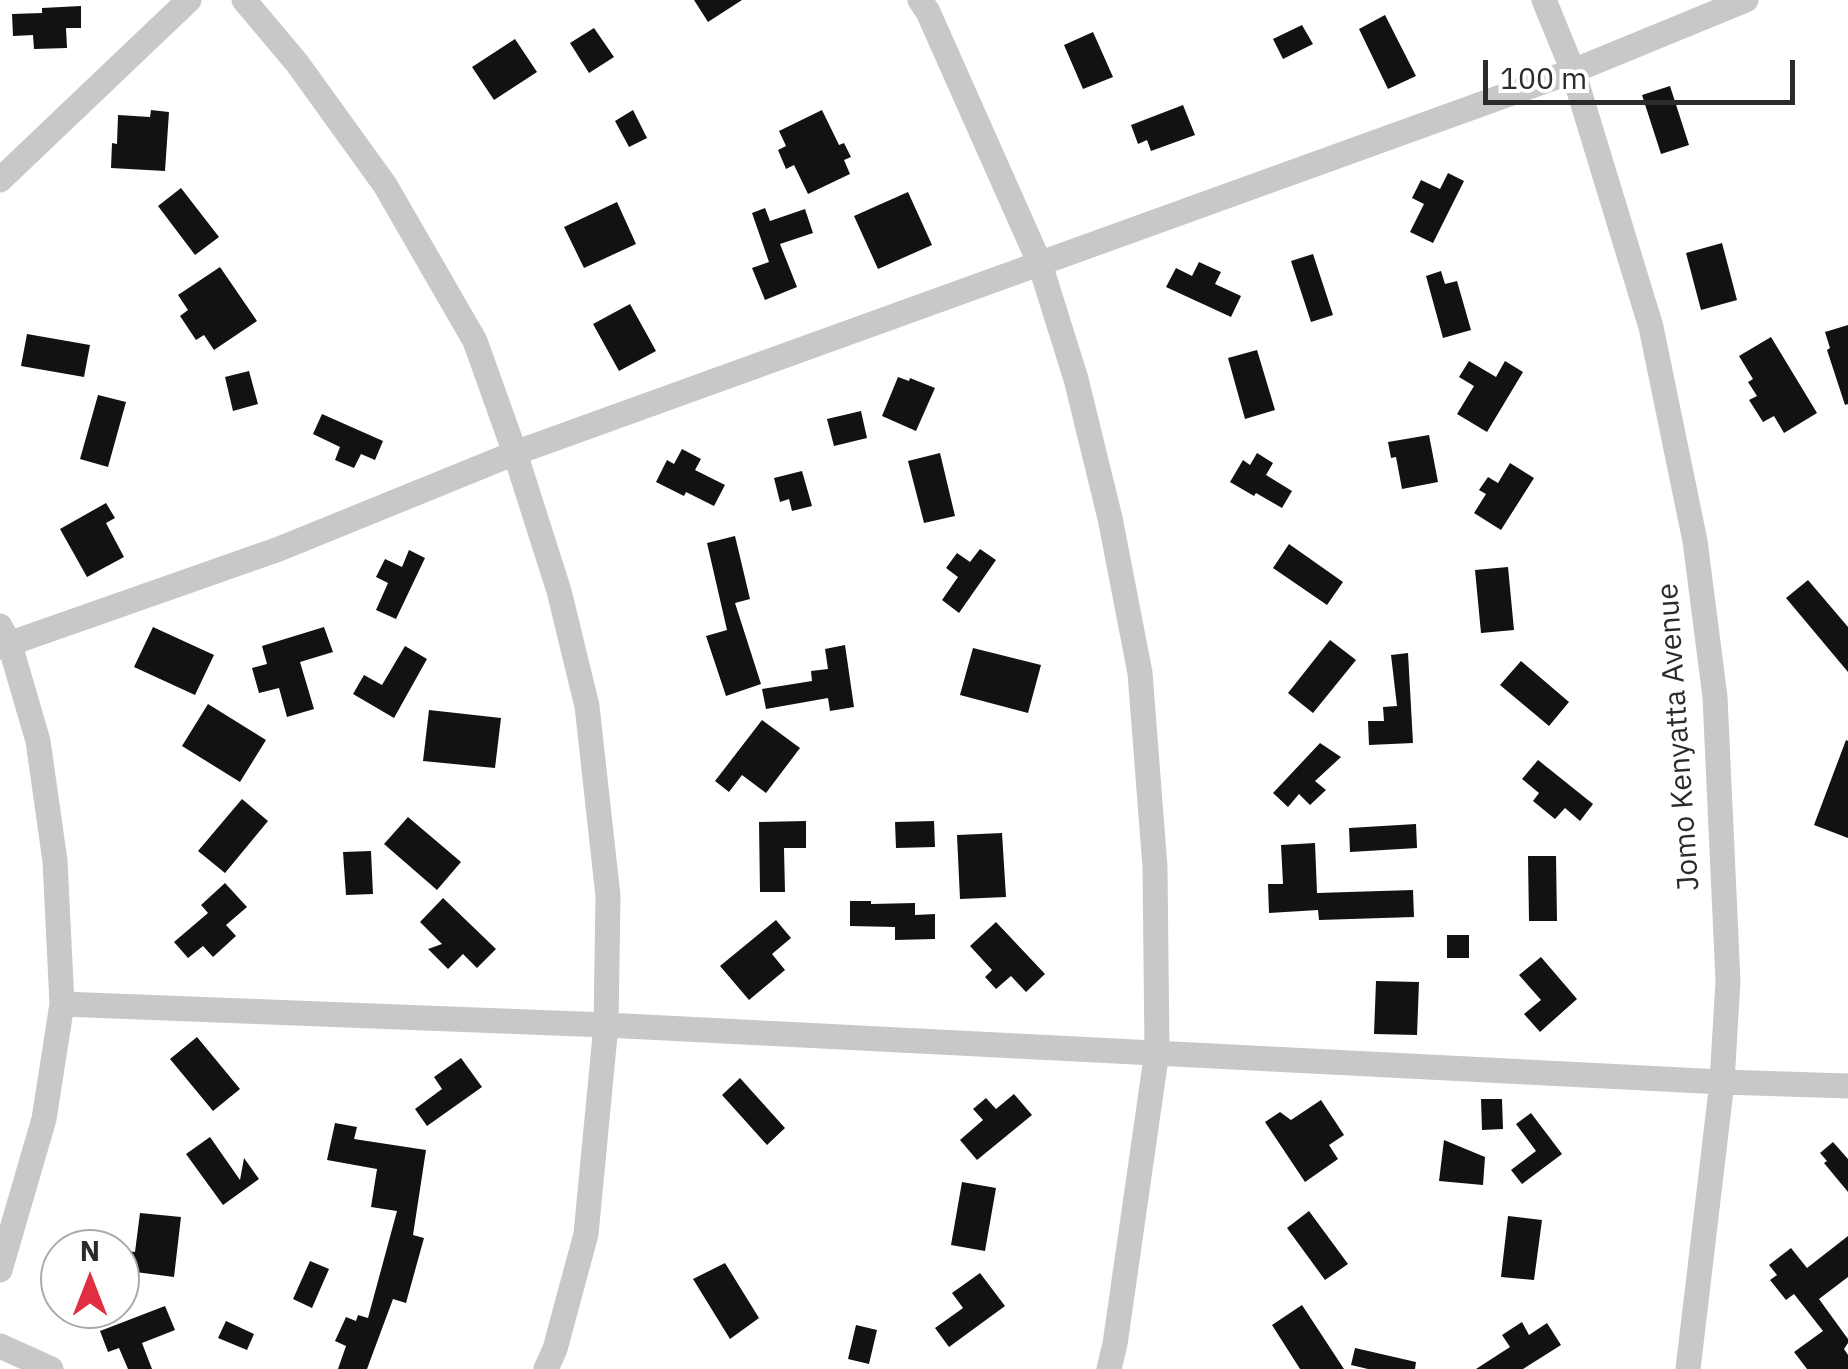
<!DOCTYPE html>
<style>
body{margin:0}
#map{position:relative;width:1848px;height:1369px;overflow:hidden;background:#fff;font-family:"IBM Plex Sans",sans-serif}
canvas{display:block}
.north{position:absolute;left:40px;top:1229px;width:100px;height:100px;box-sizing:border-box;background:#fff;border:2px solid #aaa;border-radius:50%;rotate:0deg;font-size:28px;font-weight:700;line-height:40px;text-align:center;color:#2b2b2b}
.north::after{content:'';display:block;margin:auto;width:35px;height:45px;background:#e02f42;clip-path:polygon(50% 0,100% 100%,50% 72%,0 100%)}
.scale{position:absolute;left:1483px;top:60px;width:312px;height:45px;box-sizing:border-box;border:5px solid #2b2b2b;border-top:0;padding-left:12px;font-size:30px;line-height:35px;white-space:nowrap;color:#2b2b2b;-webkit-text-stroke:8px #fff;paint-order:stroke}
</style>
<div id="map">
<canvas width="1848" height="1369"></canvas>
<div class="north">N</div>
<div class="scale">100 m</div>
</div>
<script>
const g = document.querySelector('canvas').getContext('2d');
g.lineJoin = 'round';
function fillPath(path, color) {
  g.fillStyle = color;
  g.fill(path, 'evenodd');
}
function trace(path, color, width, dash) {
  g.strokeStyle = color;
  g.lineWidth = width;
  g.lineCap = dash ? 'butt' : 'round';
  g.setLineDash(dash || []);
  g.stroke(path);
}
function drawText(font, color, halo, rows, align = 'center') {
  g.font = font + ' "IBM Plex Sans",sans-serif';
  g.lineWidth = 10;
  g.setLineDash([]);
  g.textBaseline = 'middle';
  g.strokeStyle = halo;
  g.fillStyle = color;
  for (const [text, x, y, turn = 0] of rows) {
    g.save();
    g.translate(x, y);
    g.rotate((+turn || 0) * Math.PI / 180);
    g.textAlign = isNaN(turn) ? turn : align;
    if (halo) g.strokeText(text, 0, 0);
    g.fillText(text, 0, 0);
    g.restore();
  }
}
fillPath(new Path2D(`
 M694 0H742L708 22Z
 M81 6V28H66L67 48 34 49 33 35 13 36 12 14 42 13V8Z
 M1385 15 1416 76 1388 89 1359 29Z
 M1302 25 1313 44 1283 59 1273 39Z
 M594 28 614 57 589 73 570 43Z
 M1093 32 1113 77 1083 89 1064 45Z
 M515 39 537 72 494 100 472 67Z
 M1670 86 1689 145 1661 154 1642 95Z
 M1183 105 1195 135 1151 151 1147 140 1138 144 1131 125Z
 M151 110 169 112 165 171 111 168 112 143 117 144 118 115 150 117Z
 M633 110 647 138 629 147 615 121Z
 M822 110 839 145 844 143 851 157 844 160 850 174 808 194 794 165 786 169 778 150 786 146 779 131Z
 M1448 173 1464 181 1433 243 1410 232 1424 204 1412 198 1421 180 1440 189Z
 M181 188 219 237 195 255 158 206Z
 M908 192 932 245 878 269 854 216Z
 M617 202 636 244 584 268 564 227Z
 M765 208 770 221 805 209 813 233 780 244 797 287 765 300 752 268 769 262 752 213Z
 M1722 243 1737 300 1701 310 1686 253Z
 M1313 254 1333 315 1311 322 1291 261Z
 M1199 262 1221 272 1215 284 1241 296 1231 317 1166 287 1176 268 1192 276Z
 M220 267 257 321 214 350 204 335 196 340 180 316 188 310 178 295Z
 M1441 271 1445 284 1457 281 1471 330 1443 338 1426 276Z
 M630 304 656 351 619 371 593 324Z
 M1848 325V404L1845 405 1827 350 1830 348 1825 332Z
 M27 334 90 345 84 377 21 366Z
 M1771 337 1817 413 1784 433 1774 416 1763 422 1749 400 1757 396 1748 382 1753 379 1739 356Z
 M1257 350 1275 410 1245 419 1228 358Z
 M1469 361 1496 377 1505 361 1523 372 1487 432 1457 414 1474 386 1459 377Z
 M249 371 258 404 233 411 225 377Z
 M898 377 909 381 910 378 935 388 916 431 882 416Z
 M98 395 126 402 108 467 80 459Z
 M861 411 867 438 834 446 827 419Z
 M322 414 383 441 375 460 361 454 354 468 335 460 340 447 313 434Z
 M1429 435 1438 482 1402 489 1396 457 1391 458 1388 442Z
 M682 449 701 459 695 470 725 485 714 506 686 492 684 496 656 482 667 460 674 464Z
 M940 453 955 516 924 523 908 461Z
 M1257 453 1273 463 1266 475 1292 491 1282 508 1256 493 1254 496 1230 482 1243 460 1250 465Z
 M1510 463 1534 478 1501 530 1474 513 1486 494 1479 490 1488 477 1498 483Z
 M802 471 812 506 792 511 789 499 780 502 774 478Z
 M106 503 115 518 106 523 124 557 87 577 60 529Z
 M735 536 750 599 735 603 761 684 726 696 706 636 727 630 707 543Z
 M1289 544 1343 582 1327 605 1273 568Z
 M980 549 996 560 959 613 942 600 958 577 946 568 957 553 970 562Z
 M409 550 425 558 396 619 376 610 388 583 376 577 385 559 402 567Z
 M1508 567 1514 630 1481 633 1475 570Z
 M1808 580 1848 627V672L1786 598Z
 M153 627 214 655 195 695 134 667Z
 M324 627 333 652 300 662 314 709 287 717 279 688 259 693 252 668 267 664 262 646Z
 M1330 640 1356 660 1313 713 1288 693Z
 M845 645 854 707 830 711 828 698 766 709 762 689 812 681 811 671 828 669 825 649Z
 M405 646 427 659 394 718 353 694 364 675 382 685Z
 M973 648 1041 665 1028 713 960 695Z
 M1408 653 1413 743 1369 745 1368 721H1384L1383 707 1397 706 1391 655Z
 M1521 661 1569 702 1549 726 1500 685Z
 M208 704 266 740 240 782 182 746Z
 M429 710 501 718 495 768 423 761Z
 M762 720 800 748 766 793 742 775 729 792 715 781Z
 M1846 740 1848 741V838L1814 825Z
 M1320 743 1341 757 1315 781 1326 790 1310 805 1299 794 1288 807 1273 793Z
 M1538 760 1593 804 1580 821 1565 808 1555 819 1533 801 1539 793 1522 779Z
 M242 799 268 821 225 873 198 851Z
 M408 817 461 862 437 890 384 844Z
 M806 821V848H784L785 892H760L759 822Z
 M934 821 935 847 896 848 895 822Z
 M1416 824 1417 848 1350 852 1349 828Z
 M1002 833 1006 897 960 899 957 835Z
 M1315 843 1317 893 1413 890 1414 917 1319 920 1318 910 1269 913 1268 884H1283L1281 845Z
 M371 851 373 894 346 895 343 852Z
 M1528 856H1556L1557 921H1529Z
 M225 883 247 907 226 925 236 936 213 957 203 946 188 958 174 942 208 913 201 905Z
 M443 898 496 949 477 968 463 954 448 969 428 949 442 944 420 922Z
 M850 901H871V904L915 903V915L935 914V939L895 940V927L850 926Z
 M776 920 791 938 772 954 785 970 749 1000 720 966Z
 M996 922 1045 974 1026 992 1011 976 996 989 985 977 992 970 970 946Z
 M1447 935H1469V958H1447Z
 M1541 957 1577 999 1540 1032 1524 1014 1541 1000 1519 975Z
 M1376 981 1419 982 1417 1035 1374 1034Z
 M197 1037 240 1089 213 1111 170 1059Z
 M461 1058 482 1087 427 1126 415 1109 442 1089 434 1077Z
 M740 1078 785 1128 767 1145 722 1095Z
 M1014 1094 1032 1115 977 1160 960 1140 983 1120 973 1109 986 1098 996 1109Z
 M1481 1099H1502L1503 1129 1482 1130Z
 M1321 1100 1344 1135 1329 1145 1338 1159 1305 1182 1265 1122 1280 1112 1291 1120Z
 M1531 1113 1562 1154 1522 1184 1511 1170 1536 1151 1516 1124Z
 M335 1123 357 1127 354 1139 426 1150 413 1235 424 1238 406 1303 393 1299 367 1369H338L346 1346 335 1341 346 1317 356 1321 358 1315 368 1318 397 1211 371 1207 377 1169 327 1160Z
 M210 1137 240 1180 244 1158 259 1179 223 1205 186 1154Z
 M1444 1140 1485 1157 1483 1185 1439 1181Z
 M1833 1142 1848 1159V1192L1824 1163 1827 1161 1820 1153Z
 M962 1182 996 1188 985 1251 951 1245Z
 M1309 1211 1348 1264 1325 1280 1287 1228Z
 M140 1213 181 1217 174 1277 120 1270V1250L135 1252Z
 M1508 1216 1542 1220 1534 1280 1501 1277Z
 M1848 1236V1277L1819 1299 1848 1339V1343L1844 1349 1848 1355V1369H1807L1794 1352 1823 1331 1794 1294 1786 1300 1770 1280 1777 1275 1769 1265 1791 1248 1807 1268Z
 M310 1261 329 1269 312 1308 293 1299Z
 M725 1263 759 1318 730 1339 693 1279Z
 M980 1273 1005 1306 949 1347 935 1328 963 1308 952 1293Z
 M1302 1305 1344 1369H1300L1272 1325Z
 M165 1306 175 1330 142 1343 152 1369H128L119 1348 108 1352 100 1331Z
 M226 1321 254 1334 247 1350 218 1338Z
 M1522 1322 1529 1335 1547 1323 1561 1345 1523 1369H1476L1510 1347 1502 1335Z
 M856 1325 877 1330 869 1364 848 1359Z
 M1355 1348 1416 1362 1415 1369H1368L1351 1365Z`), '#121212');
trace(new Path2D(`
 M244 0 297 63 385 185 475 341 515 453 559 591 587 706 608 896 606 1025 586 1234 555 1349 546 1369
 M920 0 928 12 1040 264 1076 379 1110 518 1140 673 1155 867 1157 1051 1115 1344 1109 1369
 M1544 0 1573 71 1651 327 1695 541 1715 697 1728 981 1722 1082 1688 1369
 M0 180 189 0
 M0 626 10 645 38 741 55 861 62 1004 44 1119 0 1270
 M0 647 279 549 515 453 1573 71 1746 0
 M62 1004 606 1025 1722 1082 1848 1086
 M0 1346 51 1369`), '#c8c8c8', 25);
drawText('30px', '#2b2b2b', '#fff', [
 ["Jomo Kenyatta Avenue",1679,737,-94]
]);
</script>
